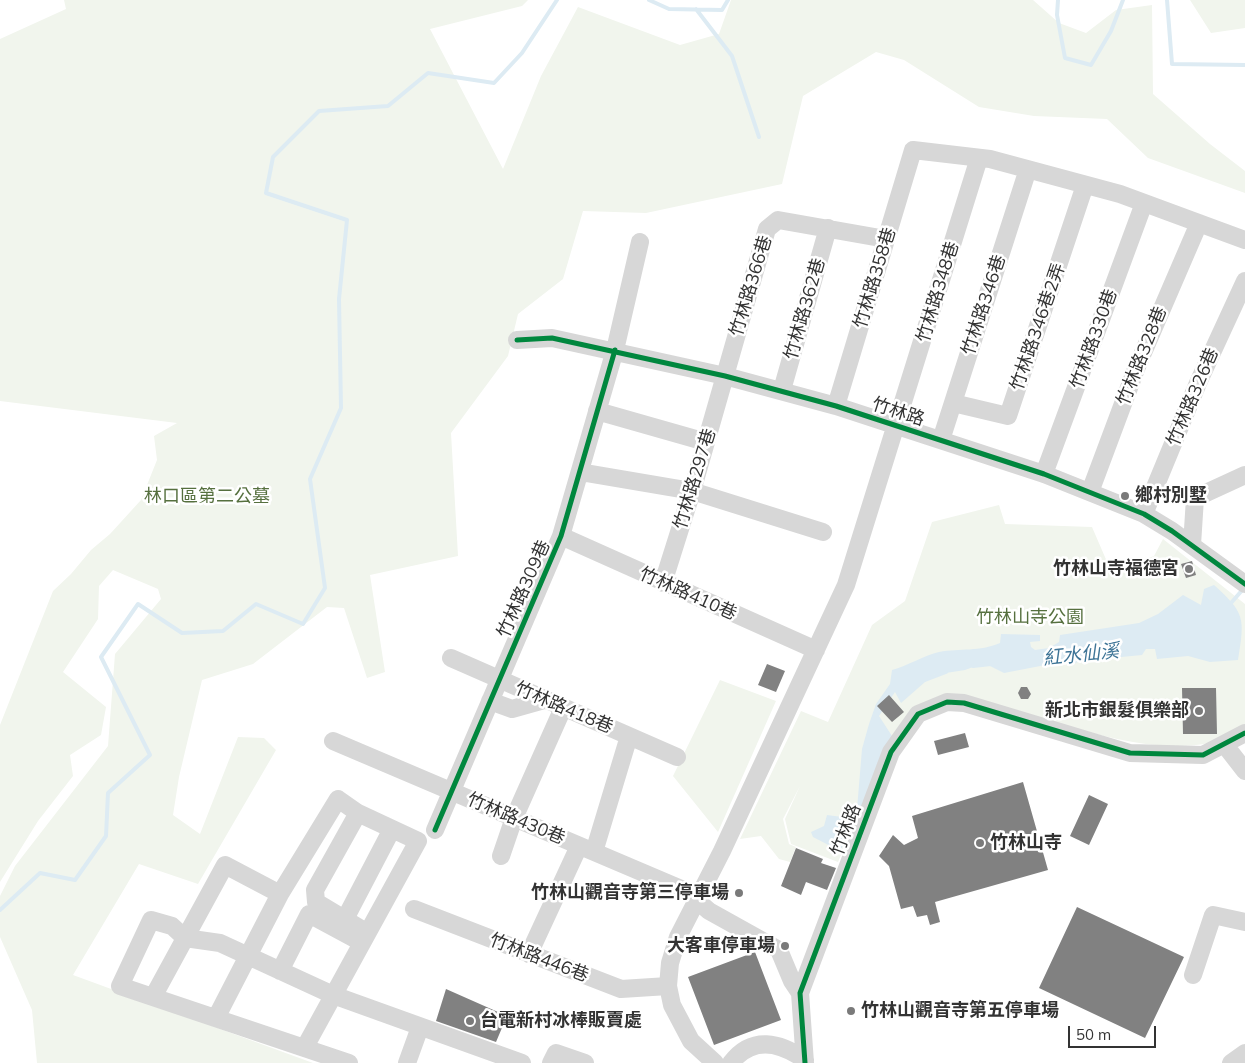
<!DOCTYPE html>
<meta charset="utf-8">
<style>
body{margin:0}
#map{position:relative;width:1245px;height:1063px;overflow:hidden;background:#fff;font-family:Mulish,sans-serif}
canvas{display:block}
.scale{position:absolute;left:1068px;top:1026px;width:88px;height:22px;box-sizing:border-box;border:2px solid #333;border-top:0;padding-left:6px;font-size:15px;line-height:18px;white-space:nowrap;color:#333;-webkit-text-stroke:4px #fff;paint-order:stroke}
</style>
<div id="map">
<canvas width="1245" height="1063"></canvas>
<div class="scale">50 m</div>
</div>
<script>
const g = document.querySelector('canvas').getContext('2d');
g.lineJoin = 'round';
function fillPath(path, color) {
  g.fillStyle = color;
  g.fill(path, 'evenodd');
}
function trace(path, color, width, dash) {
  g.strokeStyle = color;
  g.lineWidth = width;
  g.lineCap = dash ? 'butt' : 'round';
  g.setLineDash(dash || []);
  g.stroke(path);
}
function drawText(font, color, halo, rows, align = 'center') {
  g.font = font + ' Mulish,"Noto Sans TC",sans-serif';
  g.lineWidth = 5;
  g.setLineDash([]);
  g.textBaseline = 'middle';
  g.strokeStyle = halo;
  g.fillStyle = color;
  for (const [text, x, y, turn = 0] of rows) {
    g.save();
    g.translate(x, y);
    g.rotate((+turn || 0) * Math.PI / 180);
    g.textAlign = isNaN(turn) ? turn : align;
    if (halo) g.strokeText(text, 0, 0);
    g.fillText(text, 0, 0);
    g.restore();
  }
}
fillPath(new Path2D(`
 M64 0H528L522 6 430 29 503 169 541 76 578 7 680 45 719 34 731 0H1033L1059 23 1086 33 1116 10 1152 5 1153 94 1210 144 1245 171V193L1148 158 1107 119 1034 116 979 107 904 60 876 52 803 96 782 184 646 213 583 211 563 279 518 314 508 356 451 433 458 556 370 575 385 672 367 678 344 608 327 607 253 664 202 680 179 777 173 815 200 834 238 737 264 738 276 750 198 884 139 864 73 975 313 1063H37L32 1010 0 937V896L15 866 108 746 115 654 161 599 158 589 113 570 99 586 98 619 63 672 106 707 101 735 70 755 73 776 38 821 0 882V725L53 591 71 574 91 550 110 534 141 500 157 460 154 436 177 423 0 401V39L66 9Z
 M1190 0H1245V28L1211 33Z
 M999 505 1005 524 1092 527 1111 571 1154 556 1163 539 1245 604V733C1145 774 1044 706 945 695L880 762 838 862 791 844 785 819 800 786 783 819 789 844 796 847 790 862 779 859 761 836 740 839 801 711 828 722 872 625 905 601 932 522Z
 M720 680 776 701 718 832 673 776Z`), '#f1f5ed');
fillPath(new Path2D(`
 M1214 585C1245 613 1245 618 1238 660L1210 662 1188 656 1157 659 1155 649H1146L1142 655 1101 659 1092 654 1074 664 1061 662 1004 673 984 663 965 670 933 675 901 703 895 692 879 716 892 736 856 821 840 851 813 837 811 832 824 826 827 815 850 818 857 809 862 749 869 724 876 704 890 684 892 670C907 666 925 655 939 652 961 648 979 652 1000 643L1001 634 1040 635V641L1030 642 1031 647 1035 650 1049 648 1059 642 1060 635 1139 623 1158 614 1183 595 1201 605 1204 589Z`), '#ddebf3');
trace(new Path2D(`
 M649 0 669 9 722 10 728 0
 M1058 0 1057 15 1065 58 1091 65 1111 31 1123 0
 M1167 0 1172 64 1245 65
 M696 9 732 56 759 137
 M1231 603 1244 588
 M973 666 991 664
 M925 680 946 672
 M0 910 40 873 75 880 106 836 108 793 150 755 101 657 138 604 182 633 223 631 256 604 303 624 325 588 310 479 341 408 339 299 347 220 266 193 273 157 319 111 388 106 428 73 494 83 522 53 557 0`), '#ddebf3', 4);
fillPath(new Path2D(`
 M1192 561 1196 575 1186 578 1181 564Z
 M767 664 785 671 776 692 758 685Z
 M1021 687H1027L1031 694 1028 699H1021L1018 693Z
 M1182 688H1216L1217 734H1183Z
 M889 695 904 712 892 722 877 706Z
 M965 733 969 747 938 755 934 741Z
 M1023 782 1048 870 935 902 940 922 930 925 927 915 917 917 913 906 901 909 889 866 879 856 893 835 904 845 918 838 912 816Z
 M1089 795 1108 804 1089 845 1070 836Z
 M796 848 823 859 821 863 836 868 827 890 806 882 801 895 781 886Z
 M1077 907 1184 957 1145 1038 1039 988Z
 M755 952 781 1020 714 1045 688 977Z
 M446 989 507 1016 496 1042 436 1021Z`), '#818181');
trace(new Path2D(`
 M517 340 552 338 725 376 836 406 1044 474 1144 514 1172 531 1245 584
 M782 390 828 228
 M953 403 1008 416 1085 185
 M836 406 913 150 990 159 1120 194 1245 240
 M597 411 706 442
 M941 440 1028 169
 M580 472 692 491 823 532
 M1044 474 1144 203
 M1090 492 1136 369 1199 223
 M1144 514 1198 383 1245 281
 M561 536 816 650
 M1192 545 1195 498 1245 475
 M663 583 692 491 767 229 778 220 886 239
 M451 658 677 757
 M490 701 512 709 544 700
 M333 741 686 891 709 911 779 950 792 981 800 993
 M1224 744 1245 771
 M358 813 315 890 316 902 366 932
 M435 830 561 536 615 350 640 242
 M594 852 629 736
 M501 856 514 818 563 708
 M414 909 621 989 668 986
 M345 919 392 829
 M529 954 579 846
 M280 971 309 914 361 942
 M1193 975 1213 915 1245 922
 M153 997 225 865 280 894 338 799 358 813 418 841 305 1047
 M216 1018 280 894
 M349 1063 120 986 151 920 172 926 185 938 220 943 333 995 522 1063
 M407 1063 420 1027
 M551 1063 556 1053 585 1063
 M715 1063 691 1041 672 1005 668 986 670 963 678 937 722 851 846 585 979 158
 M731 1063C752 1035 780 1042 805 1060
 M805 1063 800 993 891 752 918 714 947 702 964 703 1130 753 1203 755 1245 733
 M1231 1063 1245 1053`), '#d7d7d7', 18);
trace(new Path2D(`
 M517 340 552 338 725 376 836 406 1044 474 1144 514 1172 531 1245 584
 M435 830 561 536 615 350
 M805 1063 800 993 891 752 918 714 947 702 964 703 1130 753 1203 755 1245 733`), '#00873e', 5);
for (const [x, y, r, color] of [
 [1125,496,5,"#7a7a7a"],
 [1189,569,5,"#7a7a7a"],
 [1199,711,5,"#7a7a7a"],
 [980,843,5,"#7a7a7a"],
 [739,893,5,"#7a7a7a"],
 [785,946,5,"#7a7a7a"],
 [851,1011,5,"#7a7a7a"],
 [470,1021,5,"#7a7a7a"]
]) {
  const dot = new Path2D();
  dot.arc(x, y, r, 0, 2 * Math.PI);
  g.fillStyle = color;
  g.fill(dot);
  trace(dot, '#fff', 2);
}
drawText('18px', '#333', '#fff', [
 ["竹林路358巷",875,278,-73],
 ["竹林路366巷",751,286,-73],
 ["竹林路348巷",938,292,-73],
 ["竹林路346巷",984,305,-72],
 ["竹林路362巷",805,309,-74],
 ["竹林路346巷2弄",1038,327,-71],
 ["竹林路330巷",1094,339,-70],
 ["竹林路328巷",1142,356,-68],
 ["竹林路326巷",1193,397,-67],
 ["竹林路",898,412,18],
 ["竹林路297巷",695,479,-73],
 ["竹林路309巷",524,589,-66],
 ["竹林路410巷",688,594,24],
 ["竹林路418巷",564,708,23],
 ["竹林路430巷",516,819,23],
 ["竹林路",846,830,-69],
 ["竹林路446巷",539,958,21]
]);
drawText('bold 18px', '#333', '#fff', [
 ["鄉村別墅",1135,496],
 ["竹林山寺福德宮",1179,569,"right"],
 ["新北市銀髮俱樂部",1189,711,"right"],
 ["竹林山寺",990,843],
 ["竹林山觀音寺第三停車場",729,893,"right"],
 ["大客車停車場",775,946,"right"],
 ["竹林山觀音寺第五停車場",861,1011],
 ["台電新村冰棒販賣處",480,1021]
], 'left');
drawText('18px', '#56703f', '#fff', [
 ["林口區第二公墓",207,497],
 ["竹林山寺公園",1030,618]
]);
drawText('italic 19px', '#3f7597', '#fff', [
 ["紅水仙溪",1081,655,-6]
]);
</script>
